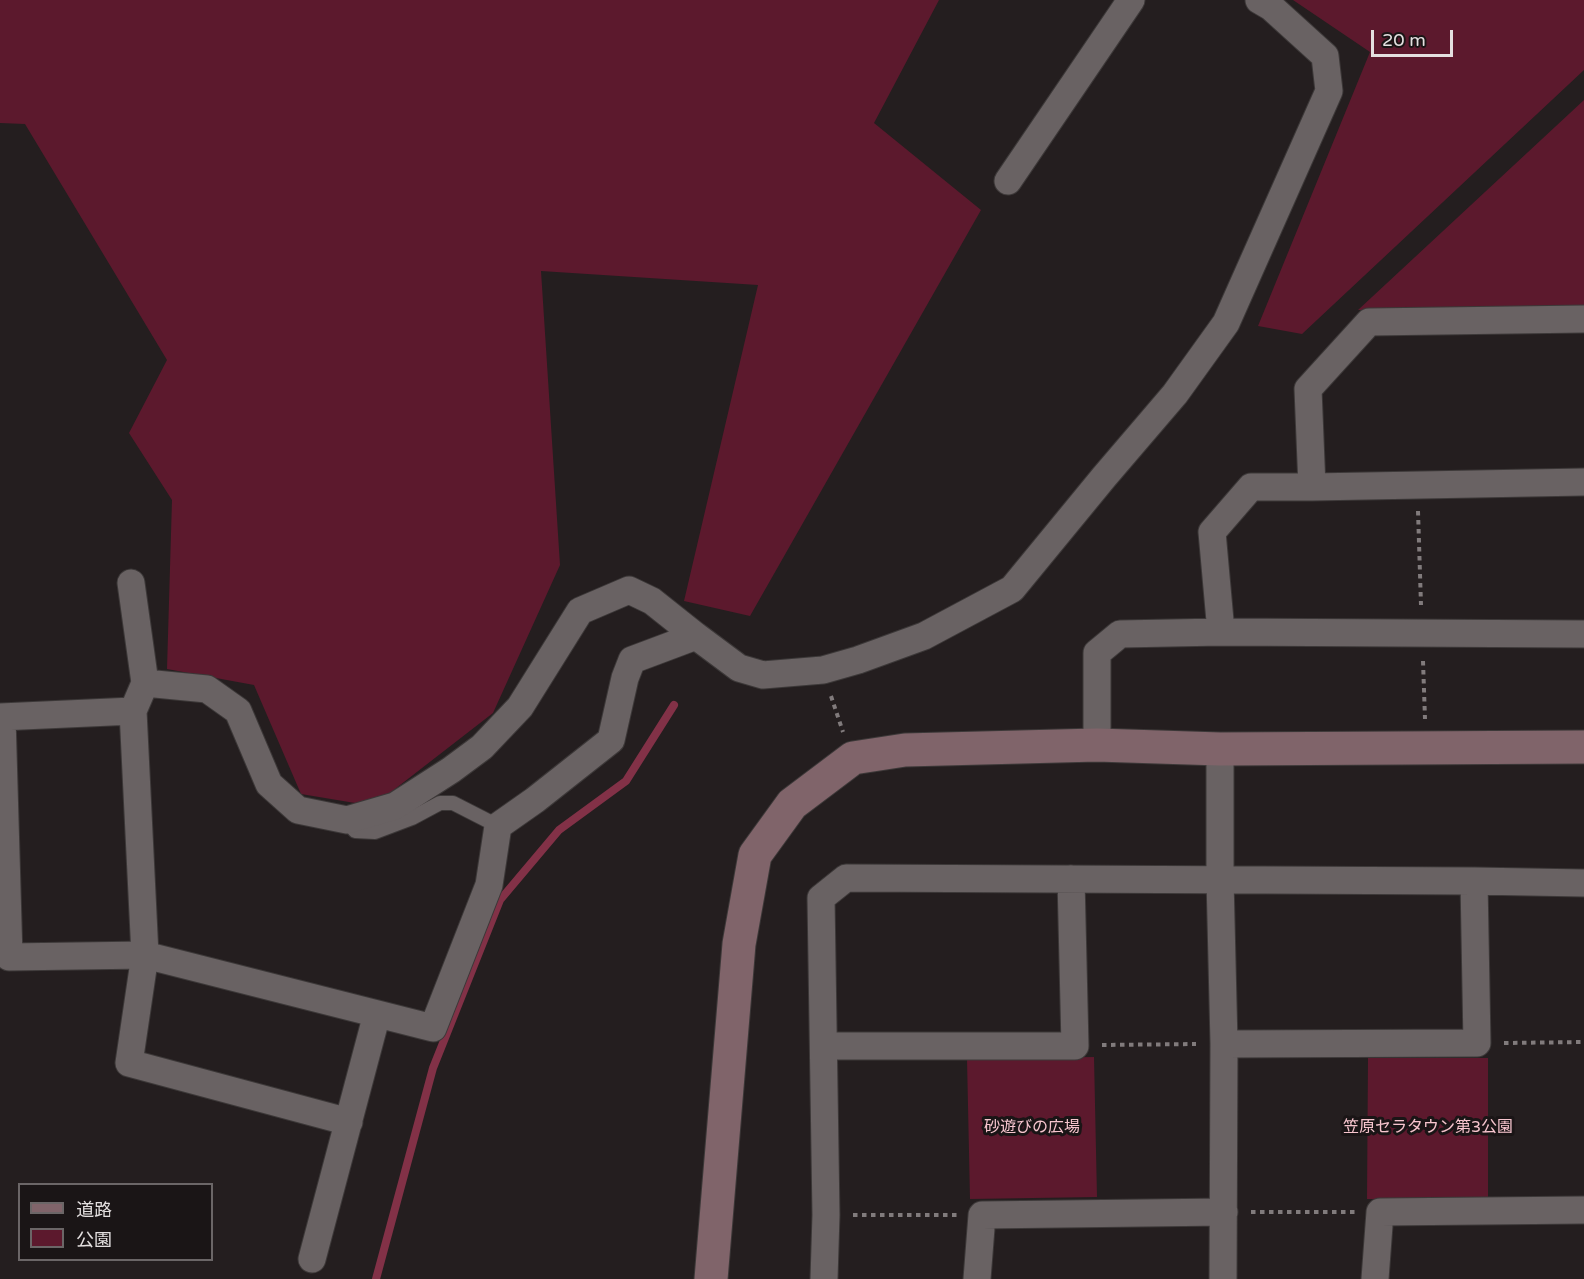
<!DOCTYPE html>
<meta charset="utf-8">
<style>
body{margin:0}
#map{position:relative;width:1584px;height:1279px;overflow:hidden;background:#241e1f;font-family:"Varela Round","Noto Sans JP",sans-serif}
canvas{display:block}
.legend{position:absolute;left:18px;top:1183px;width:195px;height:78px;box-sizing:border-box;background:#1a1516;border:2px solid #6b6667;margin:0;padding:8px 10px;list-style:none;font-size:18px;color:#e4e0e0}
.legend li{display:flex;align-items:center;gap:12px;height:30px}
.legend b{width:30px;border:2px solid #6b6667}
.scale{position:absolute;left:1371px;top:30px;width:82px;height:27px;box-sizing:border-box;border:3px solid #e4e0e0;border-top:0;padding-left:8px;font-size:18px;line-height:21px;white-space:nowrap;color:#e4e0e0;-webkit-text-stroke:4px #1a1516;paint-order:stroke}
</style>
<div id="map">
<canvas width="1584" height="1279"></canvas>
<ul class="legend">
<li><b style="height:8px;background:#80646a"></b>道路</li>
<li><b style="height:16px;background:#5c192d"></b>公園</li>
</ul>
<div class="scale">20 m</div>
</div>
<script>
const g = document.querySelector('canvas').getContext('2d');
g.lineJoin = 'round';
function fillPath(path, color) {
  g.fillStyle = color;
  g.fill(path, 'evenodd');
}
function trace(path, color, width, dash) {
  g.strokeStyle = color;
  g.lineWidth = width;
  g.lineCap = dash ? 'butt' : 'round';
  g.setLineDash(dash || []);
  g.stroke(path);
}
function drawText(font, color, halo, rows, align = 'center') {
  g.font = font + ' "Varela Round","Noto Sans JP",sans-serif';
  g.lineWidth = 6;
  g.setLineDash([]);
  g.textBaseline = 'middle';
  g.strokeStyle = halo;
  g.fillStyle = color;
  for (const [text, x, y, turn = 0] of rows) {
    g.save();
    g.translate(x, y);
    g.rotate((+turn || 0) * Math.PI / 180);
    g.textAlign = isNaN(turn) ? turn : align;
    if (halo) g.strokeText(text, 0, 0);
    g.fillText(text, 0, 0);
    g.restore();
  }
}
fillPath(new Path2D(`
 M0 0H939L874 123 981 210 750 616 684 601 758 285 541 271 560 565 493 713 373 806 301 794 254 685 167 669 172 500 129 433 167 360 25 124 0 123Z
 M1293 0H1584V70L1302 334 1258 326 1370 52Z
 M1584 100V308L1358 310Z
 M1094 1057 1097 1197 970 1199 967 1059Z
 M1368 1058H1488V1199H1367Z`), '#5c192d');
trace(new Path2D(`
 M376 1279 433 1068 500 900 559 830 626 781 674 705`), '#823147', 8);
const lane = new Path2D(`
 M347 820 355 831 375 832 412 818 440 803H453L498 826`);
const street = new Path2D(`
 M1008 181 1131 0
 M1312 487 1584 482
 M131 583 145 683 133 711 145 955 129 1063 349 1122
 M1221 632 1584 634
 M145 683 207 689 238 711 269 784 298 810 347 820 395 806 451 770 482 747 520 707 580 611 629 590 652 601 696 636 739 668 763 675 823 670 858 660 924 636 1012 589 1104 477 1175 394 1226 323 1329 91 1325 56 1271 7 1259 0
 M0 717 133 711
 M2 717 9 957 145 955 433 1028 489 885 498 826 535 800 611 740 625 678 632 660 696 636
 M1097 745V653L1120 634 1221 632 1212 532 1251 487H1312L1308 389 1369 322 1584 319
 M1220 749V879L1224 1044 1223 1279
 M1224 1044 1477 1043 1474 881 1584 883
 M824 1046H1075L1071 879
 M312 1259 377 1014
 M824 1279 826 1215 821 898 846 878 1474 881
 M977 1279 982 1215 1224 1212
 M1375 1279 1380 1212 1584 1210`);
const secondary = new Path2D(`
 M711 1279 739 944 755 855 792 804 853 758 905 750 1097 745 1220 749 1584 747`);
trace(lane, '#3c3838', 16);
trace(street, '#3c3838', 29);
trace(secondary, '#3c3838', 35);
trace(new Path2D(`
 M1418 511 1421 605
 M1423 661 1425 719
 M831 696 843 732
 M1504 1043 1584 1042
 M1102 1045 1196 1044
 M1251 1212H1355
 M853 1215H957`), '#817b7c', 4, [4.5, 4.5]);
trace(lane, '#696263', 14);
trace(street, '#696263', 27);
trace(secondary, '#80646a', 33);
drawText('16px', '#f7c5ce', '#1a1516', [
 ["砂遊びの広場",1032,1128],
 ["笠原セラタウン第3公園",1428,1128]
]);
</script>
